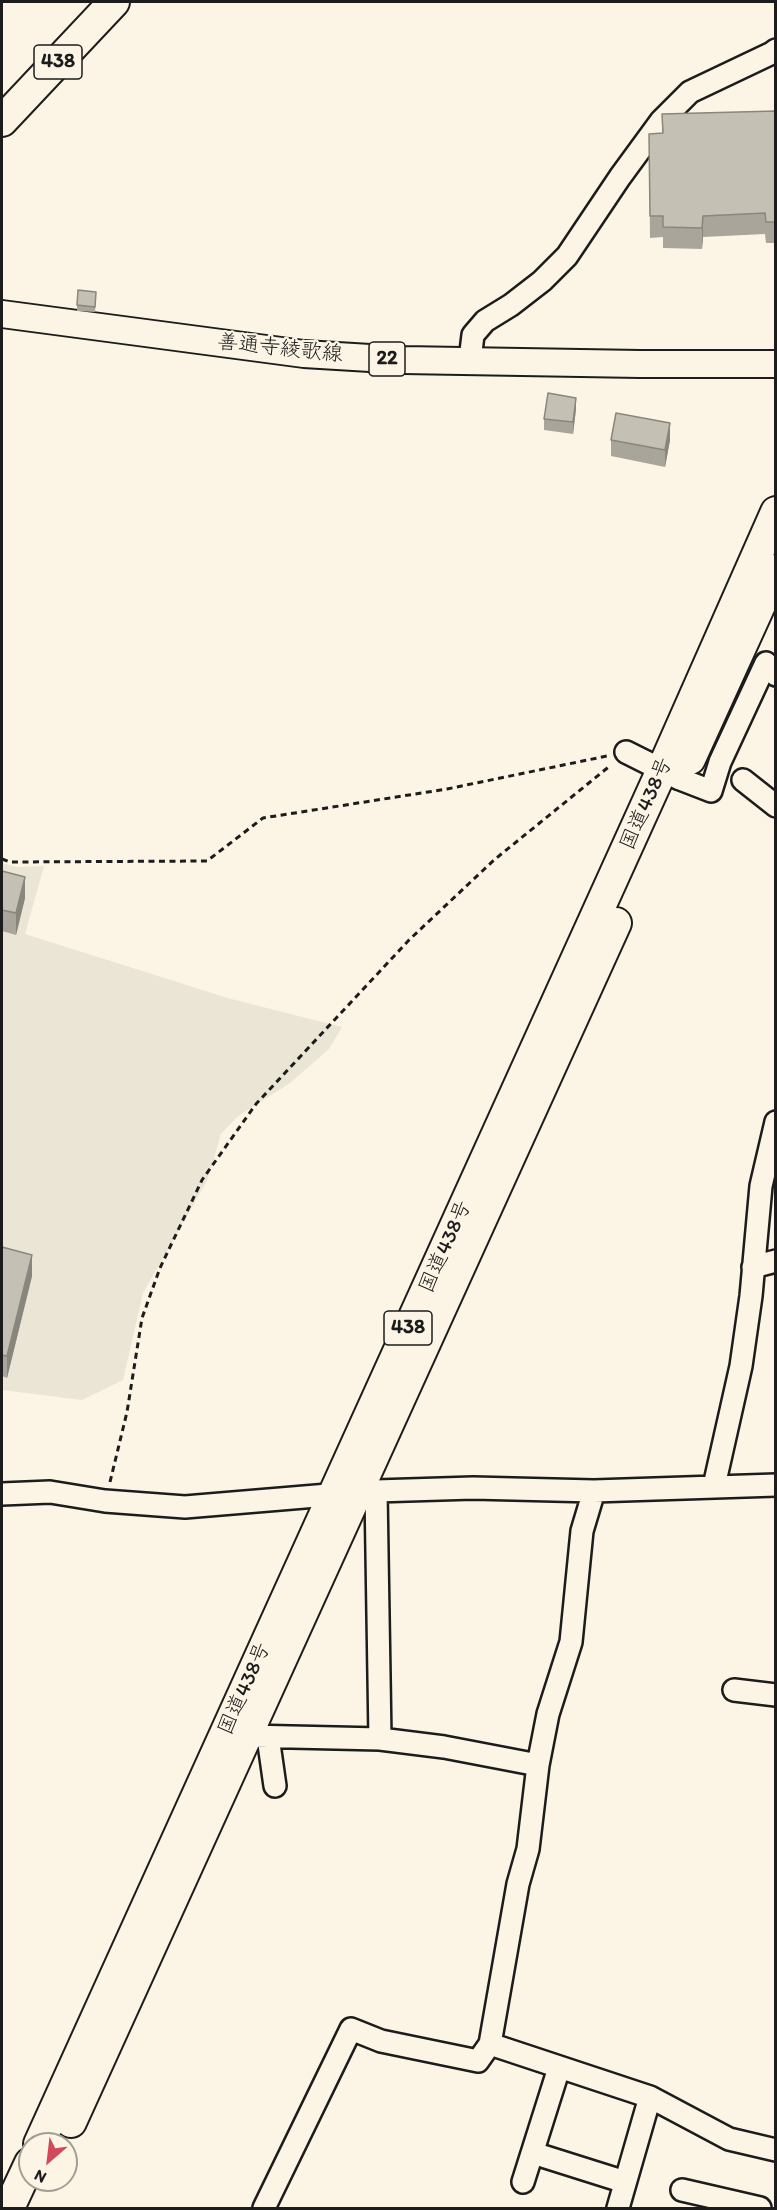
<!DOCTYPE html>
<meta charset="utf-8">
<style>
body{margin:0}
#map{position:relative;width:777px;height:2210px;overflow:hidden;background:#fcf5e5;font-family:Itim,sans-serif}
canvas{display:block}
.frame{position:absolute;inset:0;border:3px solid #1c1c1c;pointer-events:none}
.north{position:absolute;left:18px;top:2132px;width:60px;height:60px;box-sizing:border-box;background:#fcf5e5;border:2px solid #a29e95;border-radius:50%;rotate:208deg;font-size:16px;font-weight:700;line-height:24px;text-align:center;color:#1c1c1c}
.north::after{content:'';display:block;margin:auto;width:21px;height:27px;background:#d1495b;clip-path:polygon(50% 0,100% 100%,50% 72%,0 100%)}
</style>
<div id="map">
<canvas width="777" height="2210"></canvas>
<div class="frame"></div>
<div class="north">N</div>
</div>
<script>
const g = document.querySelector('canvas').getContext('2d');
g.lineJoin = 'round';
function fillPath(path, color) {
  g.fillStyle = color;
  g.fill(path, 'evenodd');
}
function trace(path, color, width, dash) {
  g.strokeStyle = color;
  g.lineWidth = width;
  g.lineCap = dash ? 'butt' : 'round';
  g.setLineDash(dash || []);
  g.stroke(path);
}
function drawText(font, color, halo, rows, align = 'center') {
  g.font = font + ' Itim,"Klee One",sans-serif';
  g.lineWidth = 4.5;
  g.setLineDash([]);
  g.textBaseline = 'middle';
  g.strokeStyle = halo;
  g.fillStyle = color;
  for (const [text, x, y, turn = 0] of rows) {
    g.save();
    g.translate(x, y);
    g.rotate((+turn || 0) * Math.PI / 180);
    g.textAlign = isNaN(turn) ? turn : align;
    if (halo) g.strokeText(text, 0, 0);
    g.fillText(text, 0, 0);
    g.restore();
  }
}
fillPath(new Path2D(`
 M2 863 17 867 44 866 25 934 231 999 342 1027 329 1049 290 1083 237 1117 221 1134 207 1181 143 1293 123 1380 82 1400 2 1390Z`), '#ebe5d6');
const minor = new Path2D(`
 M470 360 473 335 485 321 511 305 542 281 567 256 620 177 661 121 690 92 772 53 776 50
 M626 752 680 779 711 791 720 762 766 663 776 675
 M743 780 776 806
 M753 1267 776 1261
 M714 1486 741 1366 751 1296 761 1186 776 1122
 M376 1491 380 1739 444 1747 538 1765
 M2 1494 50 1492 105 1501 185 1507 376 1491 473 1488 594 1491 776 1485
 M734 1690 776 1695
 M247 1736 380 1739
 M268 1737 275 1786
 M490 2044 650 2097 729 2139 776 2150
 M533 2153 625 2182
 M523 2182 559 2068
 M682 2190 760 2208
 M264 2208 351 2029 381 2041 478 2061 490 2044 518 1884 528 1849 538 1765 548 1714 571 1642 582 1531 594 1491
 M618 2208 650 2097`);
const major = new Path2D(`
 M2 314 304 354 403 360 640 364H776`);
const highway = new Path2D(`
 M2 121 114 2
 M690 759 776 570
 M71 2122 616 923
 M39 2144 662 770 776 512
 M9 2208 30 2163`);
trace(minor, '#1c1c1c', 26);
trace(major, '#1c1c1c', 30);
trace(highway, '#1c1c1c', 34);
trace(new Path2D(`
 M2 859 10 862 207 861 263 818 447 789 607 756
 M110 1482 127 1412 142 1318 160 1268 202 1180 256 1104 409 940 494 860 611 765`), '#1c1c1c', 3, [6, 4.5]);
trace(minor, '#fcf5e5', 21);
trace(major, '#fcf5e5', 26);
trace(highway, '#fcf5e5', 30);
fillPath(new Path2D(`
 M776 111V243H766L765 234 703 237 702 249 663 248V237L650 238 649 134 662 133V114Z
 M96 298 95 312 77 311V305Z
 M576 409 573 434 544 430V419Z
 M611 440H670L665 467 611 456Z
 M2 871 25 898 16 935 2 931Z
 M2 1247 32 1276 7 1378 2 1376Z`), '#a9a59a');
fillPath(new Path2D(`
 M703 216V237L702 249V228Z
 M576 398V409L573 434V422Z
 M670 423V440L665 467V450Z
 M25 877V898L16 935V913Z
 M32 1255V1276L7 1378V1356Z`), '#89867d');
const building = new Path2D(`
 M776 111V222H766L765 213 703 216 702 228 663 227V216H650L649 134 663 133 662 114Z
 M78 290 96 292 95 307 77 305Z
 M548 393 576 398 573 422 544 419Z
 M616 413 670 423 665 450 611 440Z
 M2 871 25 877 16 913 2 910Z
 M2 1247 32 1255 7 1356 2 1355Z`);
fillPath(building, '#c4c0b3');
trace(building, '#89867d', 1.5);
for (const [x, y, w] of [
 [58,62,48],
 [387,359,36],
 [408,1328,48]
]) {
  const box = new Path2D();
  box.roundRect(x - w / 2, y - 17, w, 34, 4.5);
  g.fillStyle = '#fcf5e5';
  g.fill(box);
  trace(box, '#1c1c1c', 1.5);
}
drawText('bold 20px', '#1c1c1c', null, [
 ["438",58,62],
 ["22",387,359],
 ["438",408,1328]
]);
drawText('21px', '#1c1c1c', '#fcf5e5', [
 ["善通寺綾歌線",280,349,6],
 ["国道438号",647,804,-66],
 ["国道438号",446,1247,-66],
 ["国道438号",245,1689,-66]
]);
</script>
